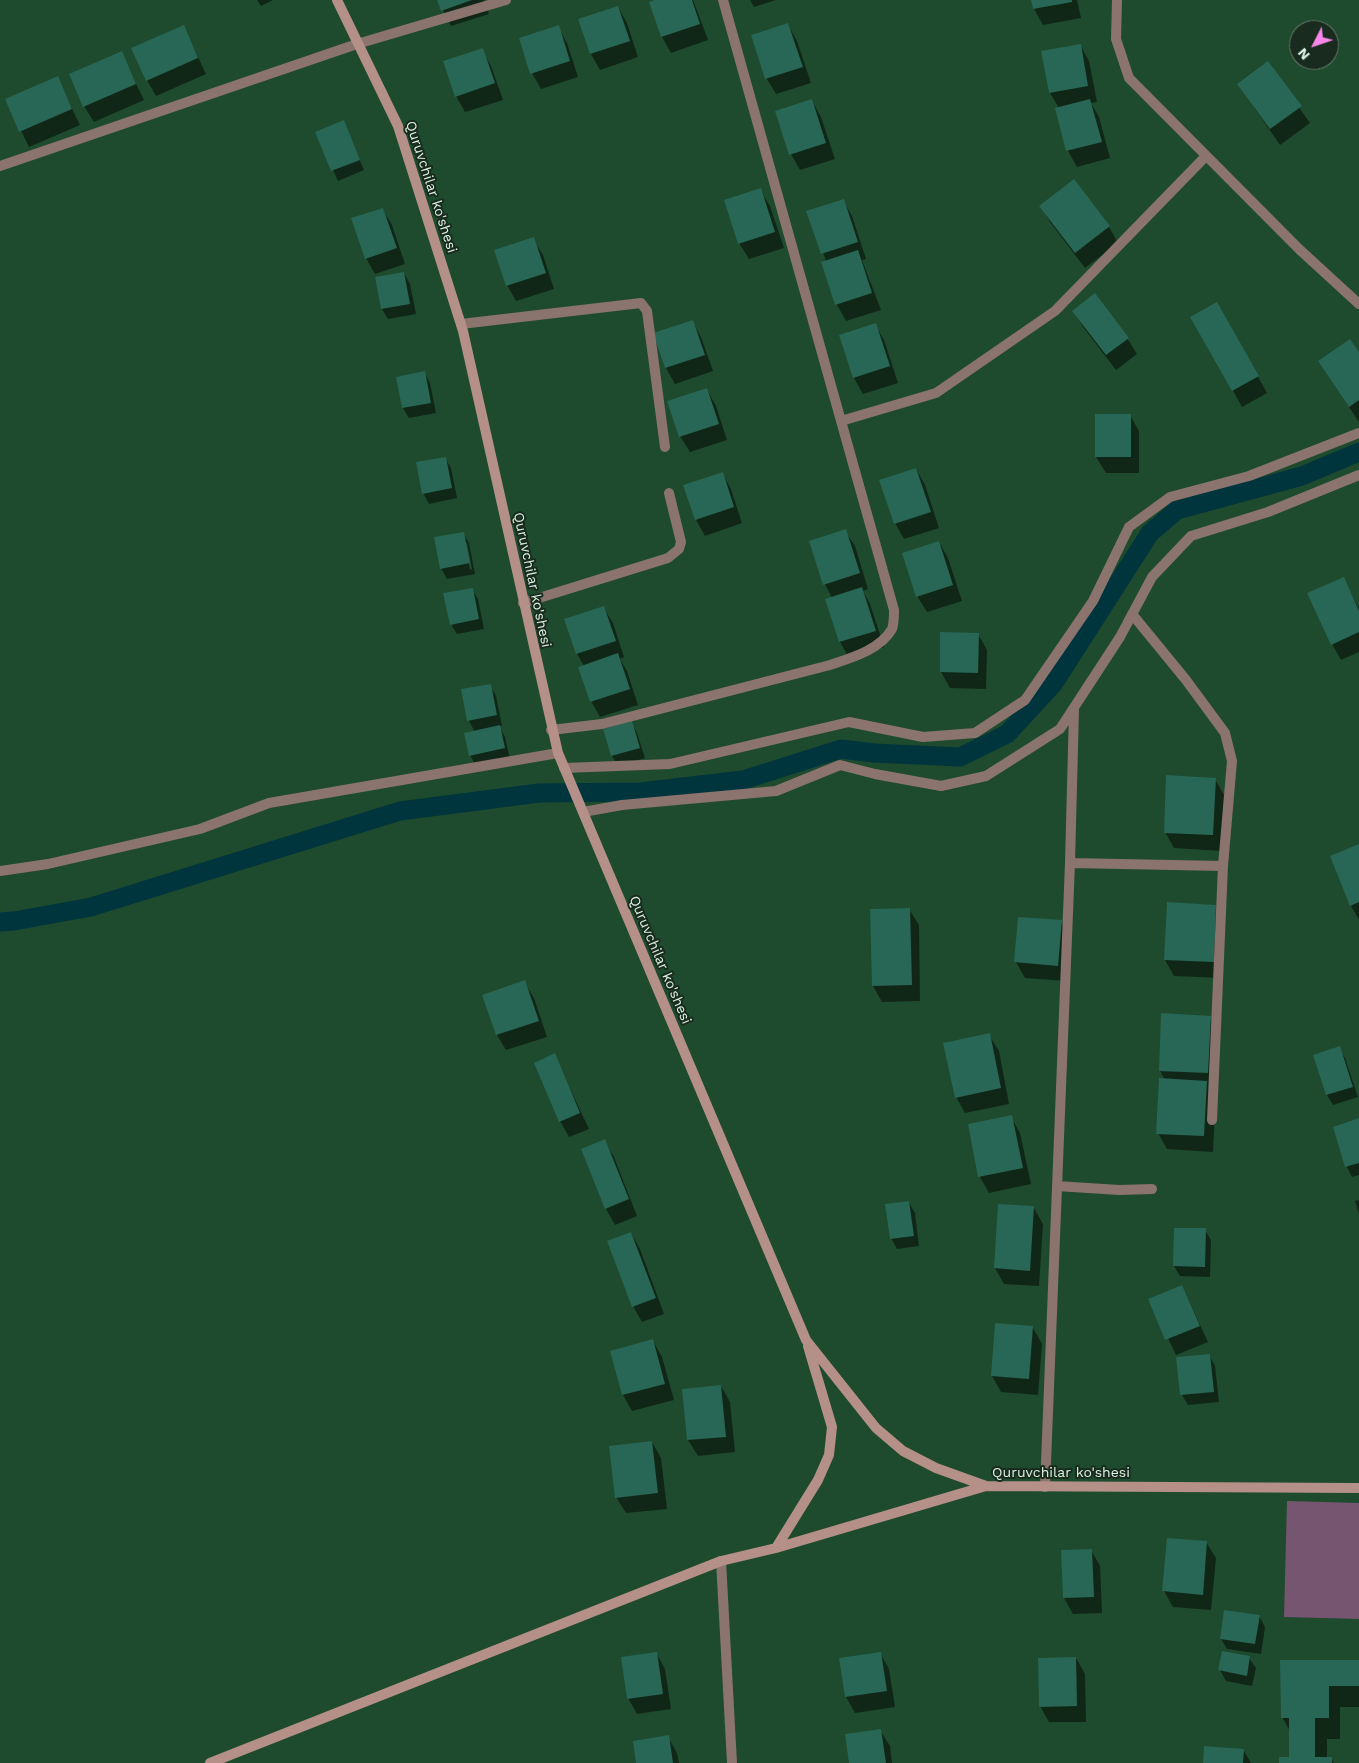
<!DOCTYPE html>
<style>
body{margin:0}
#map{position:relative;width:1359px;height:1763px;overflow:hidden;background:#1e4a2d;font-family:"Work Sans",sans-serif}
canvas{display:block}
.north{position:absolute;left:1289px;top:20px;width:50px;height:50px;box-sizing:border-box;background:#192b1e;border:1px solid #677b6c;border-radius:50%;rotate:229deg;font-size:14px;font-weight:700;line-height:20px;text-align:center;color:#dbf2e0}
.north::after{content:'';display:block;margin:auto;width:18px;height:22px;background:#f987e9;clip-path:polygon(50% 0,100% 100%,50% 72%,0 100%)}
</style>
<div id="map">
<canvas width="1359" height="1763"></canvas>
<div class="north">N</div>
</div>
<script>
const g = document.querySelector('canvas').getContext('2d');
g.lineJoin = 'round';
function fillPath(path, color) {
  g.fillStyle = color;
  g.fill(path, 'evenodd');
}
function trace(path, color, width, dash) {
  g.strokeStyle = color;
  g.lineWidth = width;
  g.lineCap = dash ? 'butt' : 'round';
  g.setLineDash(dash || []);
  g.stroke(path);
}
function drawText(font, color, halo, rows, align = 'center') {
  g.font = font + ' "Work Sans",sans-serif';
  g.lineWidth = 4;
  g.setLineDash([]);
  g.textBaseline = 'middle';
  g.strokeStyle = halo;
  g.fillStyle = color;
  for (const [text, x, y, turn = 0] of rows) {
    g.save();
    g.translate(x, y);
    g.rotate((+turn || 0) * Math.PI / 180);
    g.textAlign = isNaN(turn) ? turn : align;
    if (halo) g.strokeText(text, 0, 0);
    g.fillText(text, 0, 0);
    g.restore();
  }
}
fillPath(new Path2D(`
 M1287 1501 1359 1503V1619L1284 1617Z`), '#765570');
fillPath(new Path2D(`
 M257 0H273L261 6Z
 M438 0H484L489 14 451 26Z
 M659 0H693L708 40 671 53 662 37 650 3Z
 M750 0H776L754 7Z
 M1033 0H1077L1081 18 1043 25 1034 9Z
 M618 7 627 23 638 57 600 70 591 54 580 20Z
 M788 25 797 41 811 83 776 94 767 79 753 36Z
 M183 26 206 74 156 96 147 80Z
 M558 27 567 43 578 77 541 89 532 73Z
 M1080 45 1089 61 1097 102 1091 103 1099 117 1110 158 1077 167 1068 151 1056 109 1059 108 1050 93 1043 52Z
 M482 50 491 66 503 100 465 112 456 96Z
 M121 53 144 100 94 122 84 106Z
 M1268 63 1310 123 1280 145 1238 84Z
 M57 78 80 125 29 147 6 100Z
 M812 101 821 117 835 159 800 170 791 154 777 112Z
 M343 122 364 170 338 181 316 133Z
 M1073 181 1109 227 1118 243 1085 268 1050 222 1041 206Z
 M760 190 770 206 784 248 749 259 739 243Z
 M843 200 852 216 866 259 862 260 881 310 846 321 837 305 823 263 826 261 808 211Z
 M382 209 392 225 405 264 375 274 366 258Z
 M533 239 543 255 554 289 516 301 507 285Z
 M404 273 410 284 416 314 388 319 382 309Z
 M1074 311 1127 338 1137 354 1116 370 1083 327Z
 M1192 317 1226 319 1267 393 1242 407Z
 M692 321 701 337 713 371 675 384 666 368Z
 M875 324 884 340 898 383 863 394 854 378 840 336Z
 M1359 354V422L1319 362Z
 M424 372 430 383 436 413 409 418 403 408Z
 M707 390 716 406 727 440 690 452 680 436Z
 M1130 415 1139 431V473H1106L1096 457Z
 M445 458 451 468 457 498 429 504 423 493Z
 M916 469 925 485 939 528 904 539 895 523Z
 M722 473 731 489 742 523 705 536 696 520 684 486Z
 M845 531 855 546 868 589 863 591 870 604 884 647 849 658 840 642 826 600 832 598 825 584Z
 M463 533 469 543 475 574 447 579 441 568ZM464 543H467L472 569 470 570Z
 M939 542 948 558 962 601 927 612 917 596Z
 M1343 578 1359 609V652L1341 660 1332 644Z
 M472 589 478 599 484 629 457 634 451 624Z
 M603 607 613 623 624 657 620 659 627 671 638 705 600 717 591 701 584 666 577 654 566 620Z
 M978 634 987 650 986 689 950 688 941 672Z
 M490 685 496 696 502 726H499L505 737 510 759 476 766 470 755 475 732 469 721Z
 M631 722 637 733 645 758 618 766 612 756Z
 M1215 779 1224 795 1222 851 1174 848 1165 832Z
 M1359 846V920L1351 906Z
 M1215 906 1225 922 1222 978 1174 976 1165 960Z
 M909 909 919 925 920 1001 882 1002 873 986Z
 M1061 922 1070 938 1067 981 1025 978 1016 962Z
 M524 982 534 998 547 1037 506 1050 497 1035Z
 M1210 1017 1219 1033 1213 1152 1167 1149 1158 1133 1165 1080 1160 1071Z
 M989 1035 999 1051 1009 1104 965 1113 956 1097Z
 M1339 1048 1345 1058 1358 1097 1333 1105 1327 1095Z
 M554 1055 589 1129 569 1137 560 1121Z
 M1011 1117 1020 1133 1031 1184 989 1193 980 1177Z
 M1359 1120V1175L1352 1177 1347 1167 1334 1128Z
 M604 1141 614 1157 637 1216 615 1225 606 1209Z
 M1359 1200V1214L1355 1201Z
 M909 1203 915 1213 919 1246 897 1249 891 1238Z
 M1034 1208 1043 1224 1039 1286 1004 1284 995 1268Z
 M1205 1230 1211 1240 1210 1277 1180 1276 1174 1266Z
 M631 1233 640 1249 664 1314 642 1322 633 1306Z
 M1182 1286 1208 1342 1176 1355 1150 1300Z
 M1033 1328 1042 1344 1038 1395 1001 1392 992 1376Z
 M653 1341 662 1357 674 1400 632 1411 623 1395Z
 M1209 1355 1215 1366 1219 1402 1188 1405 1182 1395 1178 1358Z
 M721 1386 730 1402 735 1452 698 1456 688 1440Z
 M652 1442 661 1458 667 1509 626 1513 616 1497Z
 M1206 1542 1216 1558 1211 1610 1173 1607 1164 1591Z
 M1091 1550 1100 1566 1102 1613 1073 1614 1064 1598 1063 1551Z
 M1259 1616 1265 1627 1261 1654 1227 1649 1221 1639Z
 M656 1653 665 1669 671 1709 637 1714 628 1698Z
 M880 1653 889 1669 895 1707 855 1713 846 1697 840 1659Z
 M1076 1658 1085 1674 1086 1722H1049L1040 1706Z
 M1249 1658 1256 1668 1252 1686 1226 1681 1220 1670Z
 M1359 1661V1707H1340V1739H1327V1758H1331L1334 1763H1280L1291 1758V1733L1282 1717Z
 M880 1730 890 1746 892 1763H851Z
 M668 1737 677 1753 679 1763H637Z
 M1244 1751 1251 1763H1204Z`), '#0007');
trace(new Path2D(`
 M0 922 14 921 91 907 400 811 539 793 640 792 743 780 841 749 874 753 960 757 1007 734 1054 683 1150 533 1177 510 1302 476 1359 452`), '#00353e', 19);
fillPath(new Path2D(`
 M437 0H472L441 11Z
 M655 0H692L700 24 661 37 649 2Z
 M1031 0H1072V2L1033 9Z
 M618 6 630 41 590 54 578 19Z
 M788 23 803 67 765 79 751 35Z
 M184 25 198 58 146 81 131 48Z
 M559 25 570 61 530 74 519 38Z
 M1081 44 1088 86 1049 93 1041 51Z
 M483 48 495 83 455 97 443 61Z
 M122 51 136 84 83 107 69 74Z
 M1268 61 1302 106 1270 129 1237 84Z
 M58 76 72 109 19 132 5 99Z
 M812 99 826 143 789 155 775 111Z
 M1090 99 1102 142 1066 151 1055 108Z
 M344 120 360 160 331 171 315 132Z
 M1074 179 1110 226 1075 253 1039 206Z
 M761 188 775 232 738 244 724 200Z
 M844 199 858 242 821 254 806 211Z
 M383 208 397 248 365 259 351 218Z
 M534 237 546 273 506 286 494 250Z
 M858 250 872 293 835 305 821 262Z
 M404 272 410 304 381 309 375 277Z
 M1095 293 1129 338 1106 355 1072 311Z
 M1217 302 1259 376 1232 391 1190 317Z
 M693 320 705 355 665 368 653 333Z
 M876 323 890 366 853 378 839 335Z
 M1350 339 1359 352V400L1349 407 1318 361Z
 M425 371 431 403 402 408 396 377Z
 M707 388 719 424 679 437 667 401Z
 M1095 414H1131V457H1095Z
 M446 457 452 488 422 494 416 462Z
 M916 468 931 512 894 524 879 480Z
 M723 472 734 507 695 520 683 485Z
 M846 529 860 573 823 585 809 541Z
 M464 532 470 563 440 569 434 537Z
 M939 541 953 585 916 597 902 553Z
 M1344 577 1359 611V632L1331 645 1307 593Z
 M862 587 876 631 839 642 825 599Z
 M473 588 479 619 450 625 443 593Z
 M604 606 616 641 576 654 564 619Z
 M940 632 979 633 978 673 940 672Z
 M618 653 630 689 590 702 578 667Z
 M491 684 497 715 467 721 461 689Z
 M632 721 640 748 611 756 603 729Z
 M500 725 505 748 469 756 464 733Z
 M1166 775 1216 778 1213 835 1164 833Z
 M1359 844V902L1350 906 1330 856Z
 M1167 902 1216 905 1214 962 1164 960Z
 M910 908 912 985 872 986 870 909Z
 M1018 917 1062 920 1058 966 1014 962Z
 M525 980 539 1021 496 1035 482 995Z
 M1161 1013 1211 1016 1208 1073 1159 1071Z
 M990 1033 1001 1088 955 1098 943 1043Z
 M1340 1046 1353 1087 1326 1095 1313 1055Z
 M555 1053 580 1113 559 1122 534 1063Z
 M1159 1078 1207 1081 1204 1136 1156 1134Z
 M1012 1115 1023 1168 978 1177 968 1124Z
 M1359 1118V1163L1345 1167 1333 1127Z
 M605 1139 629 1199 605 1209 581 1149Z
 M909 1201 914 1236 890 1239 885 1204Z
 M998 1204 1034 1206 1030 1271 994 1268Z
 M1174 1228H1206L1205 1267 1173 1266Z
 M631 1232 656 1298 632 1307 607 1241Z
 M1182 1285 1200 1326 1165 1340 1148 1299Z
 M995 1323 1033 1326 1029 1379 991 1376Z
 M653 1339 665 1384 622 1395 610 1351Z
 M1210 1354 1214 1392 1180 1395 1176 1357Z
 M721 1385 726 1437 687 1440 682 1389Z
 M652 1441 658 1493 615 1498 609 1446Z
 M1167 1538 1207 1541 1203 1595 1162 1591Z
 M1092 1549 1094 1597 1063 1598 1061 1550Z
 M1224 1610 1260 1615 1255 1644 1220 1639Z
 M1222 1651 1250 1656 1247 1676 1218 1670Z
 M657 1652 663 1694 627 1699 621 1657Z
 M881 1652 887 1691 845 1697 839 1658Z
 M1076 1657 1077 1706 1039 1707 1038 1658Z
 M1280 1660H1359V1686H1329V1718H1315V1757H1332V1763H1279V1757H1289V1718H1281Z
 M881 1729 886 1763H849L845 1734Z
 M669 1735 673 1763H636L633 1741Z
 M1204 1746 1244 1749 1243 1763H1203Z`), '#286655');
trace(new Path2D(`
 M1117 0 1116 39 1129 78 1299 249 1359 304
 M0 166 357 44 506 0
 M461 324 641 303 647 311 665 447
 M841 421 936 393 1055 311 1206 156
 M523 603 668 558 679 549 681 542 669 493
 M1132 614 1186 680 1225 733 1232 761 1223 866 1212 1120
 M551 730 602 724 830 665C851 658 880 650 892 629 894 624 894 616 894 610L723 0
 M564 768 670 764 849 722 923 737 975 733 1025 700 1093 601 1129 527 1170 497 1249 476 1359 433
 M583 812 622 805 776 791 840 765 875 774 941 786 986 776 1060 729 1120 637 1152 577 1191 536 1268 512 1359 475
 M1070 863 1223 866
 M0 871 48 864 200 829 269 803 558 753
 M1057 1186 1119 1190 1152 1189
 M1045 1487 1070 863 1074 710
 M721 1561 732 1763`), '#8b736e', 10);
trace(new Path2D(`
 M337 0 398 126 463 331 558 753 806 1340 876 1428 903 1451 936 1468 986 1486 1359 1488
 M776 1548 818 1480 829 1455 832 1427 808 1346
 M210 1763 721 1561 776 1548 986 1486`), '#b59088', 10);
drawText('14px', '#dbf2e0', '#192b1e', [
 ["Quruvchilar ko'shesi",431,187,72],
 ["Quruvchilar ko'shesi",532,580,78],
 ["Quruvchilar ko'shesi",660,960,67],
 ["Quruvchilar ko'shesi",1061,1473]
]);
</script>
